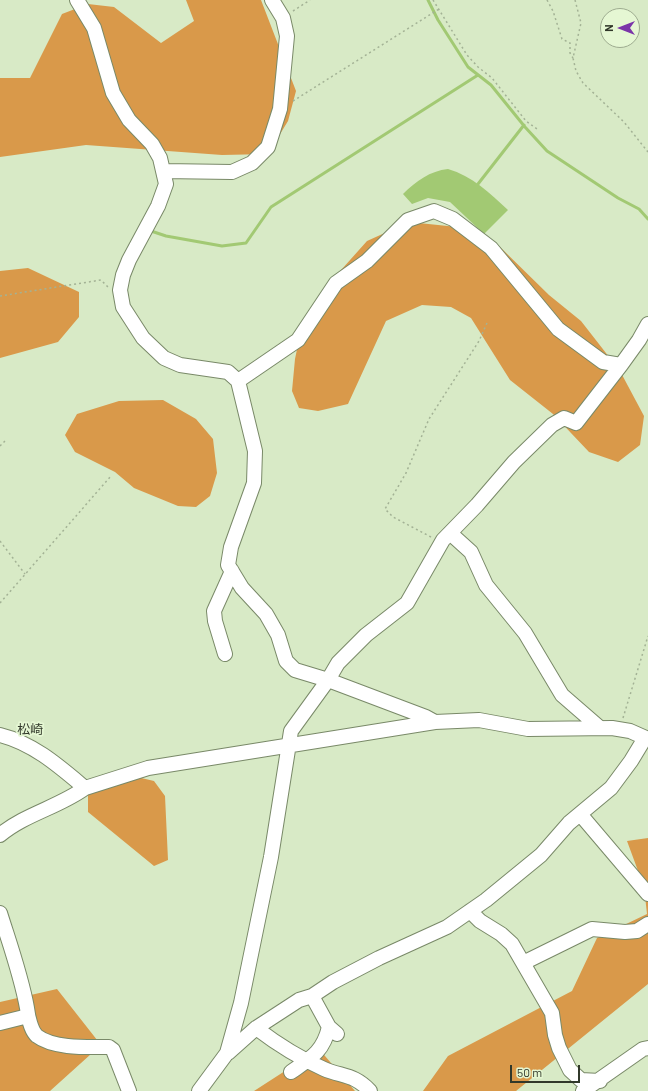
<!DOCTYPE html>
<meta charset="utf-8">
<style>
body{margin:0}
#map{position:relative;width:648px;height:1091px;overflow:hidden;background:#d8eac6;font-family:Barlow,sans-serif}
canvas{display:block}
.north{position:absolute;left:600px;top:8px;width:40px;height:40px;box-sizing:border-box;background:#e5f7d3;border:1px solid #9dab8f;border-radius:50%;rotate:270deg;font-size:11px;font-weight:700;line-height:16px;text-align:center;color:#31382a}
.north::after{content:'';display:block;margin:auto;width:14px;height:18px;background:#7b35a9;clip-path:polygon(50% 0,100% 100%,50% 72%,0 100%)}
.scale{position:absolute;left:510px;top:1065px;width:70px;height:18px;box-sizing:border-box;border:2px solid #31382a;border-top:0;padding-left:5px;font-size:12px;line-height:14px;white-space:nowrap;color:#31382a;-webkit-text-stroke:3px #e5f7d3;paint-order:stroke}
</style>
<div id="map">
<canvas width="648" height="1091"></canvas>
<div class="north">N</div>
<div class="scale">50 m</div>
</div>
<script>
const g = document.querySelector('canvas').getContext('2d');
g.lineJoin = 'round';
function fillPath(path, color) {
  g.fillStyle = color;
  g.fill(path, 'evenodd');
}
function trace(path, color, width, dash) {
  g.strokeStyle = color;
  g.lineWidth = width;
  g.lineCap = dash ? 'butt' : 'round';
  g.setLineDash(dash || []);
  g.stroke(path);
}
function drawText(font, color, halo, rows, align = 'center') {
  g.font = font + ' Barlow,"Noto Sans JP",sans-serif';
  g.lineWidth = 3.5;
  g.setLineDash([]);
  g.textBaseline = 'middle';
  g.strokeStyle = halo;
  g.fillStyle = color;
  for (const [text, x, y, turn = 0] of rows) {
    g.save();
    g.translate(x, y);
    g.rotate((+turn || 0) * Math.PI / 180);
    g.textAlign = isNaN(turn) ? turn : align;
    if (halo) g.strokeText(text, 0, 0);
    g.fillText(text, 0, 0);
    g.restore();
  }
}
fillPath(new Path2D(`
 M186 0H261L296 91 288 121 268 154 222 155 86 145 0 157V78H30L62 14 88 4 114 7 161 43 194 21Z
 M409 222 467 228 500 247 549 295 581 321 620 371 644 416 640 445 618 462 589 452 553 414 510 380 471 318 451 307 422 305 386 321 348 404 318 411 299 408 292 391 295 359 301 330 325 288 367 241Z
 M28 268 79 292V317L58 342 0 358V271Z
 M163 400 196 419 213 439 217 473 210 496 196 507 178 506 134 488 115 472 75 452 65 435 77 414 119 401Z
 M116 772 154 781 165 796 168 860 154 866 88 812V787Z
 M648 838V984L516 1091H423L448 1056 572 991 597 938 647 914 644 887 627 841Z
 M57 989 101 1045 50 1091H0V1002Z
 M319 1049 355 1091H254Z`), '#d9994a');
fillPath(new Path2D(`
 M448 169C472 176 490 193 508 210L484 234 450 202 428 198 412 204 403 194C416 181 430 171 448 169Z`), '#a2c973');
trace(new Path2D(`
 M428 0 438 20 468 67 491 85 525 127 547 151 618 198 639 209 648 219
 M478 184 524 125
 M151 231 166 236 222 246 246 243 271 207 478 75`), '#a2c973', 3);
const minor = new Path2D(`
 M77 0 94 28 113 93 129 120 152 144 160 158 166 184 158 206 129 260 123 275 120 290 123 307 143 338 164 358 180 365 228 372 238 381 255 451 254 483 231 547 228 565 242 588 266 614 278 635 286 661 295 670 328 680 291 731 271 857 241 1003 227 1053 199 1091
 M163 171 232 172 252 163 268 147 280 109 287 36 283 18 272 0
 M238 381 298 340 336 283 367 261 408 220 434 211 453 219 491 248 558 329 603 362 621 365 639 340 648 324
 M450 533 471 552 486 585 525 633 562 695 600 728
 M225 654 215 621 214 611 232 571
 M435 722 426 717 328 680 338 663 366 635 407 603 443 540 477 505 514 462 552 425 564 418 576 423 621 365
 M0 735C33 743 60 767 85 788L148 768 435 722 479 720 528 729 612 728 630 731 648 739
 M580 814 648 894
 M0 835C25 814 59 807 85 788
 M470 911 480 921 501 934 512 944 552 1013 555 1035 559 1048 570 1070 581 1080 600 1081
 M0 913C10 945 21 975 27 1008 28 1016 31 1031 37 1036 54 1049 89 1047 109 1047L113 1050 129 1091
 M523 963 592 929 625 932 637 931 648 924
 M312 996 329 1027 337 1034
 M0 1023 28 1016
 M256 1028C277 1044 299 1058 324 1069 343 1077 354 1074 370 1091
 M228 1053 256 1028 299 1000 312 996 333 982 379 958 447 927 486 900 541 855 569 823 611 788 631 761 645 738
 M291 1072C311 1058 323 1052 329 1027
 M583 1091 643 1049 648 1048`);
trace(minor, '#798968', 16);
trace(new Path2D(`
 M433 0 467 55 478 67 492 78 526 121 537 129
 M547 0 553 11 562 39 570 43V53L573 58
 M575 0 581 23 573 58 576 71 583 83 624 122 648 152
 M293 11 310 0
 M293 101 439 9
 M0 296 101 280 109 288
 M0 446 7 439
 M431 537 393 517 385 509 406 473 429 419 479 341 487 323
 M0 541 25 574
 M0 603 111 476
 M623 718 648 636`), '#a3b295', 1.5, [2, 3]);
trace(minor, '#fff', 14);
drawText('13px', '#31382a', '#e5f7d3', [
 ["松崎",30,730]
]);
</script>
